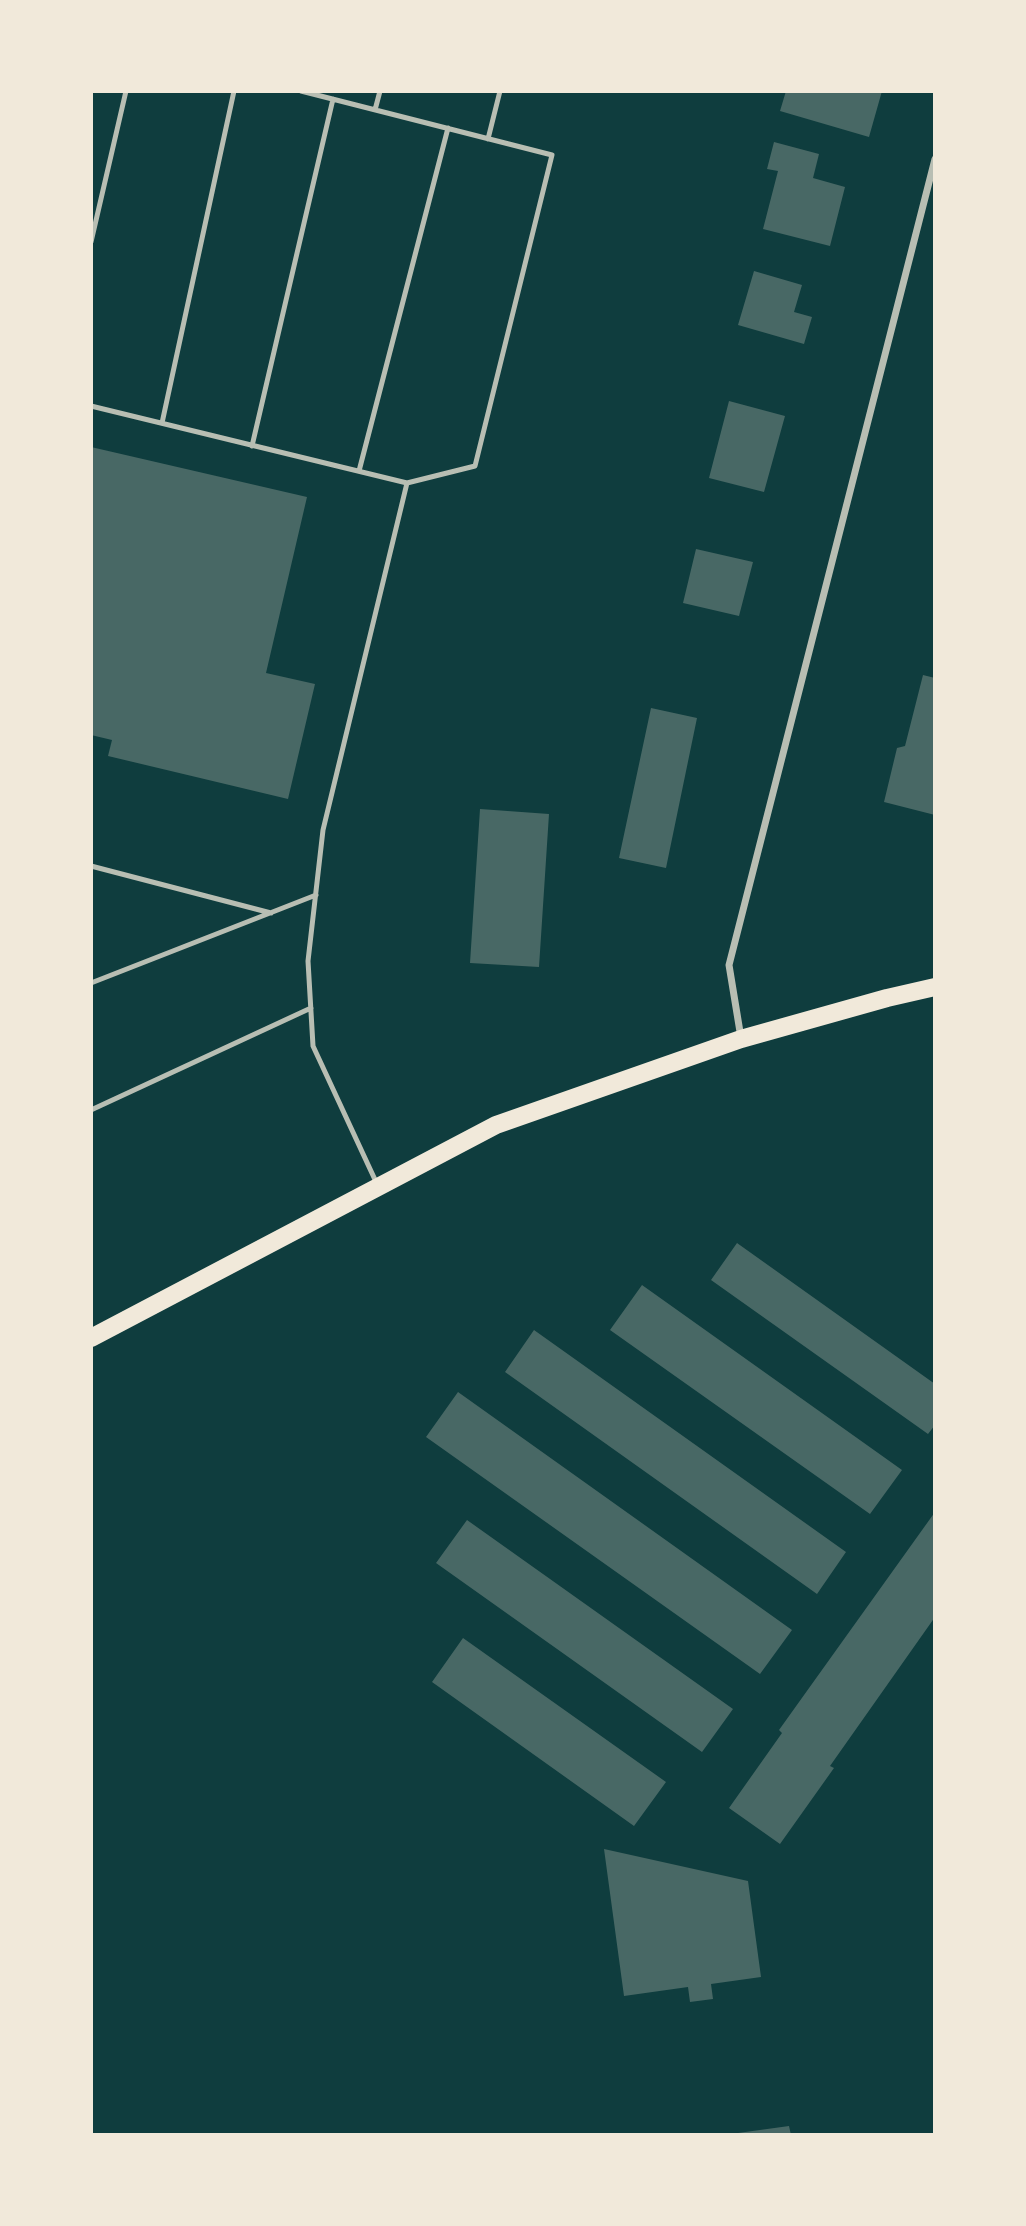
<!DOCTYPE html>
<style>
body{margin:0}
#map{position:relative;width:1026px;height:2226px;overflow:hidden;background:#0f3d3e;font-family:"Golos Text",sans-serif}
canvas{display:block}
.frame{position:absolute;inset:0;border:93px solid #f1e9da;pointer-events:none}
</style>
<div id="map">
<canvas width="1026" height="2226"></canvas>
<div class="frame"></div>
</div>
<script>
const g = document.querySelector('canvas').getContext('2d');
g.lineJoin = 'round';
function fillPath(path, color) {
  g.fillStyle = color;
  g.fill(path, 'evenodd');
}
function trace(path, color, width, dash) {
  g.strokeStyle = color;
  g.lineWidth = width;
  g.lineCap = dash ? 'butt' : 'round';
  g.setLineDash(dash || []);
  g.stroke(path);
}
fillPath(new Path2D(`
 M786 91H882L869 137 780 111Z
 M774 142 819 154 813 178 845 187 830 246 763 229 778 171 767 169Z
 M754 271 802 285 794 312 812 317 804 344 738 325Z
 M729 401 785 416 764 492 709 478Z
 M91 447 307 497 266 673 315 684 288 799 108 756 112 740 91 735Z
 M696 549 753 562 739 616 683 603Z
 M923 675 935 678V815L884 802 897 748 905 746Z
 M651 708 697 718 666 868 619 858Z
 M480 809 549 814 539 967 470 963Z
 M737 1243 935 1384V1425L928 1434 711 1280Z
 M642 1285 902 1470 870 1514 610 1330Z
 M534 1330 846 1552 817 1594 505 1372Z
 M458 1392 792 1630 760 1674 426 1437Z
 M935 1512V1617L830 1766 834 1768 780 1844 729 1808 782 1733 779 1730Z
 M467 1520 733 1709 702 1752 436 1563Z
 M463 1638 666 1782 634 1826 432 1682Z
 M604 1849 748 1881 761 1977 711 1984 713 1999 690 2002 688 1987 624 1996Z
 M789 2126 791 2135H738V2133Z`), '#486865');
trace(new Path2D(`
 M375 110 380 91
 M488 139 500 91
 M91 242 126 91
 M91 406 407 483 475 466 552 155 301 91
 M162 423 234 91
 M252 446 333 99
 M359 471 448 128
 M91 866 271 913
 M91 983 316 895
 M91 1110 311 1008
 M377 1184 313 1046 308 961 323 830 407 483`), '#b8beb3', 5);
trace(new Path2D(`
 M741 1038 729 965 935 159`), '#b8beb3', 7);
trace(new Path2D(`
 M91 1338 496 1125 741 1039 887 998 935 987`), '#f1e9da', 18);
</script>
